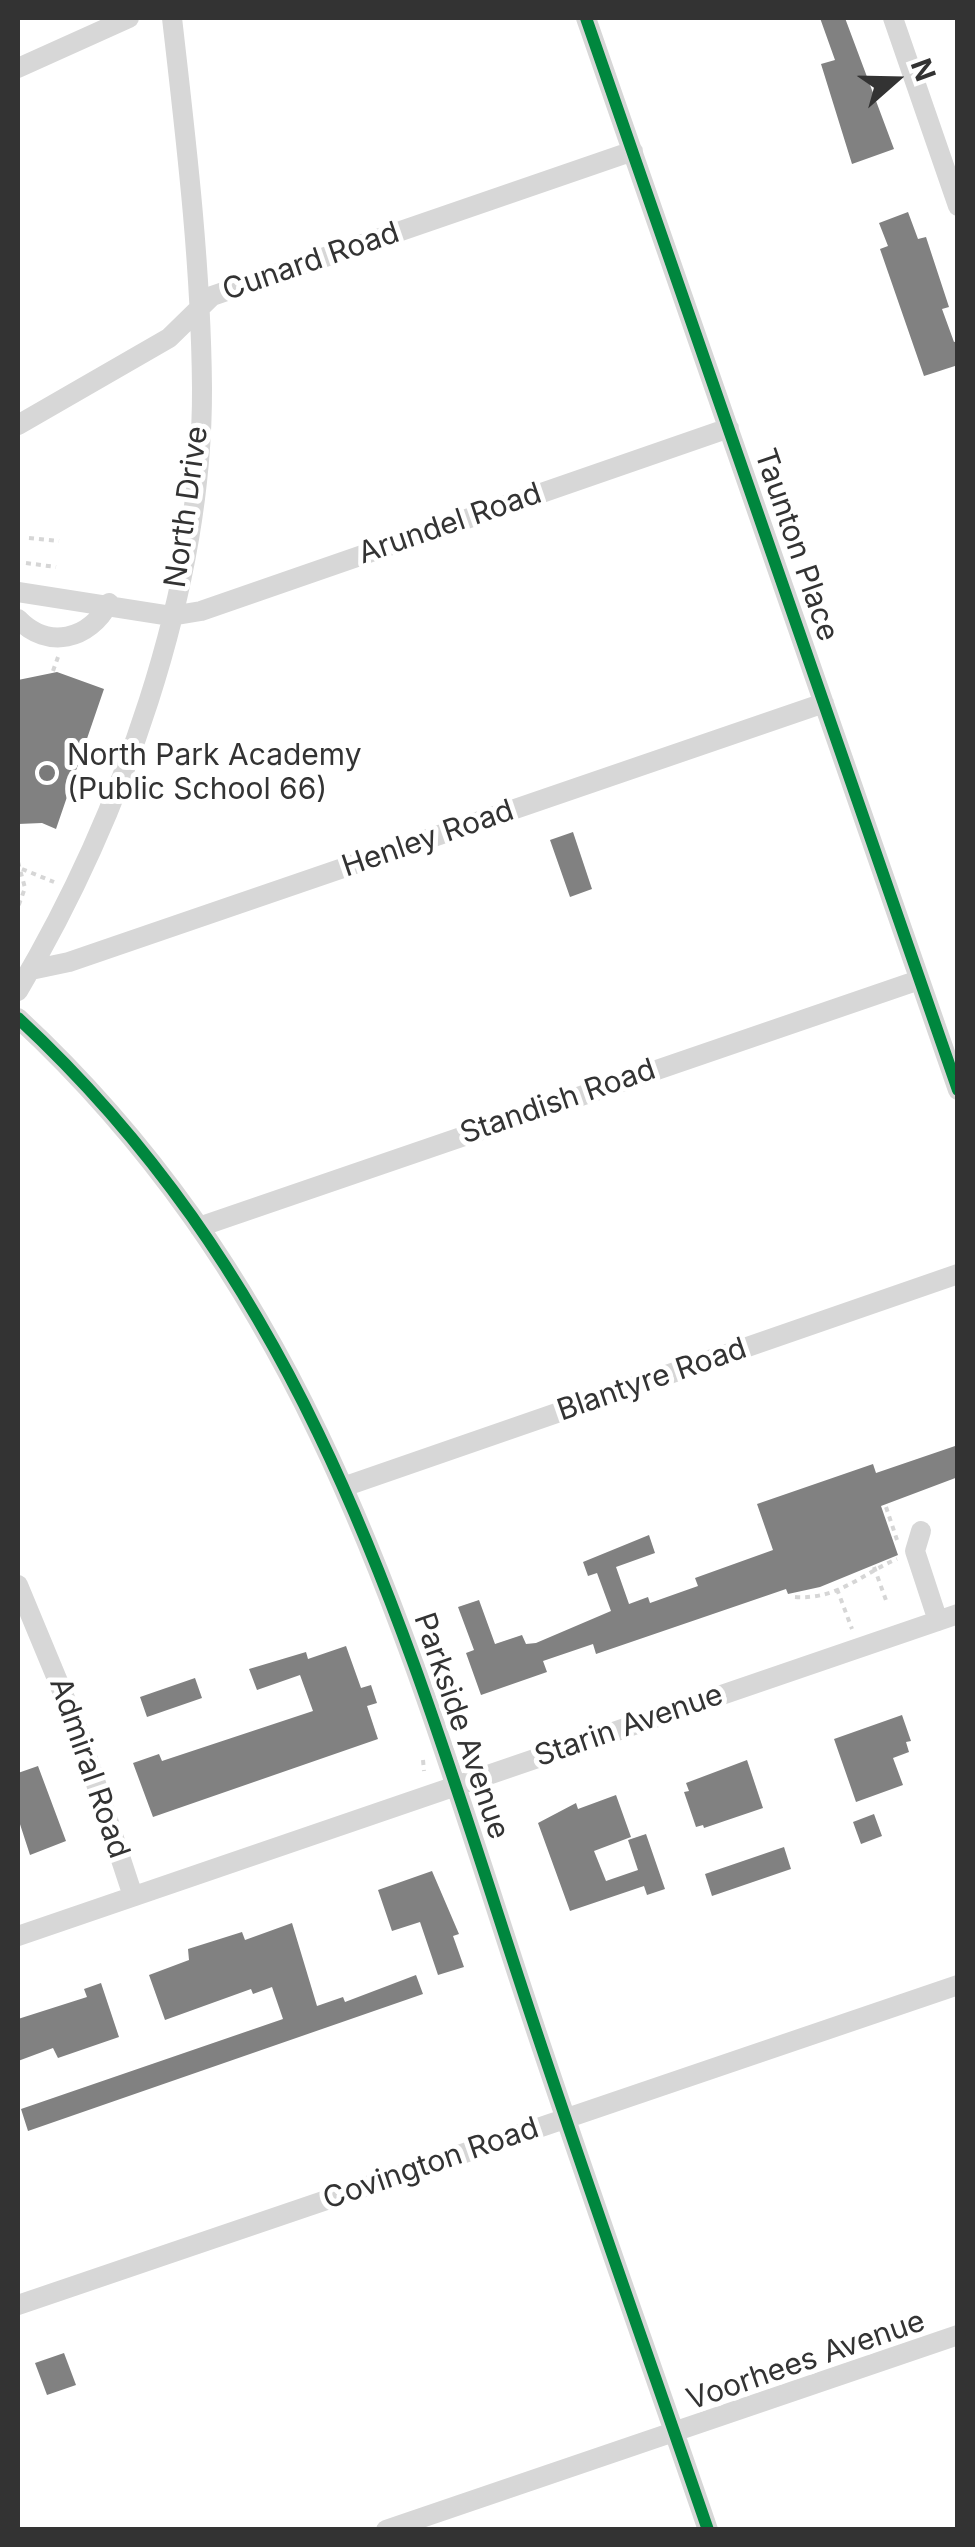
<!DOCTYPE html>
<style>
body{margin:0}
#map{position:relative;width:975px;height:2547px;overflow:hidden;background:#fff;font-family:Inter,sans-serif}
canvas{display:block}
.frame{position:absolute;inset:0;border:20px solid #333;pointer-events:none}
.north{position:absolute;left:845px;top:30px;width:100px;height:100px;-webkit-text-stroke:8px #fff;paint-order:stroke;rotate:70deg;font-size:28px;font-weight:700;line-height:40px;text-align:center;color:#333}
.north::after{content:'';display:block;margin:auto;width:35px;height:45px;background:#333;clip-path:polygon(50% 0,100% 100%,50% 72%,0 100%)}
</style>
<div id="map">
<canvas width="975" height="2547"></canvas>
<div class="frame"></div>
<div class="north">N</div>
</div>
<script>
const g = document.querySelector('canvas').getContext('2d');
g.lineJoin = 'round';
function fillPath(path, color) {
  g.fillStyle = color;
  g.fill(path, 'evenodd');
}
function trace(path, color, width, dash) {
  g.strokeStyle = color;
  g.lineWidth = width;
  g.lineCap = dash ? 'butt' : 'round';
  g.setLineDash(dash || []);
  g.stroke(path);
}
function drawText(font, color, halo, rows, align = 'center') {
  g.font = font + ' Inter,sans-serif';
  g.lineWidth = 10;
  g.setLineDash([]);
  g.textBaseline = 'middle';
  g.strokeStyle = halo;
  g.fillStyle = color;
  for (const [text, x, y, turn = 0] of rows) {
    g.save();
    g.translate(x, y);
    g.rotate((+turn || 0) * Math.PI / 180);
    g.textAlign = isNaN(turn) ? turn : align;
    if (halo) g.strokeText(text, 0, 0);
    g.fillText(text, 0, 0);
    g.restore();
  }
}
fillPath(new Path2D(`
 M820 18H845L894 149 852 164 821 64 835 60Z
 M908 212 918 239 926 237 949 307 942 309 954 342 958 341V365L924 376 880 249 888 246 879 223Z
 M57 672 104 689 56 829 42 823 18 824V680Z
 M573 832 592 889 570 897 550 840Z
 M958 1445V1477L881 1506 898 1555 820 1587 788 1594 786 1589 596 1654 593 1644 543 1661 547 1672 481 1695 466 1653 474 1650 458 1607 479 1600 495 1644 522 1635 526 1644 536 1643 611 1611 597 1573 588 1576 583 1562 649 1535 655 1553 616 1567 629 1604 648 1597 650 1603 698 1586 695 1578 773 1550 757 1504 873 1464 876 1473Z
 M346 1646 361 1688 371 1685 377 1703 367 1706 378 1739 153 1817 133 1763 159 1754 162 1761 313 1711 300 1675 257 1690 249 1669 306 1652 308 1659Z
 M195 1678 202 1698 147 1717 140 1697Z
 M902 1715 911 1741 906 1742 909 1752 893 1758 903 1785 856 1802 834 1739Z
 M747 1760 763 1808 704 1828 703 1825 696 1827 684 1792 689 1791 686 1783Z
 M38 1766 66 1841 30 1855 18 1818V1773Z
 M616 1795 631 1837 594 1851 606 1881 638 1870 628 1840 646 1834 665 1889 647 1895 644 1886 570 1911 538 1823 576 1803 578 1809Z
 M874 1814 882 1836 861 1844 853 1822Z
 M784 1847 791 1869 712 1896 705 1874Z
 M432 1871 459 1934 453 1936 464 1967 438 1975 420 1922 392 1931 378 1890Z
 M292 1923 317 2006 343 1997 345 2002 416 1975 423 1994 28 2131 21 2109 283 2019 272 1987 253 1994 251 1989 165 2020 149 1975 189 1960 188 1949 242 1932 245 1940Z
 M101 1983 119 2037 58 2058 53 2048 18 2061V2019L87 1997 84 1989Z
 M64 2353 76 2385 47 2395 35 2363Z`), '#818181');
trace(new Path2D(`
 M29 538 59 541
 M26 563 56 567
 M53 671 58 657
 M18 862 25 888 18 907
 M22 869 54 882
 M886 1507 897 1540
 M874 1567 887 1603
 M837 1589 852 1629
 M795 1597C838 1600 861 1574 897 1559
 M473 1744 474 1741
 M423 1760 424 1771`), '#d6d6d6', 4, [5, 5]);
trace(new Path2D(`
 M586 18 958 1090
 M893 18 958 206
 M18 68 129 18
 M18 425 169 338 212 296 633 151
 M18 592 171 616 201 611 729 428
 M18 619C48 650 89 640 109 603
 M31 970 69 962 824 703
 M18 991C120 819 203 591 202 388 201 264 186 140 172 18
 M18 1018C307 1286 401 1618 519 1979 579 2163 645 2346 708 2530
 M199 1227 919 980
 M346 1486 958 1274
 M921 1531 915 1551 938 1621
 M18 1585 79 1732 133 1896
 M18 1936 958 1614
 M18 2305 958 1985
 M386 2530 958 2335`), '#d7d7d7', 20);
trace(new Path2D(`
 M586 18 958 1090
 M18 1018C307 1286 401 1618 519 1979 579 2163 645 2346 708 2530`), '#00873e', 12);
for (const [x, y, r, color] of [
 [47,773,10,"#7a7a7a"]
]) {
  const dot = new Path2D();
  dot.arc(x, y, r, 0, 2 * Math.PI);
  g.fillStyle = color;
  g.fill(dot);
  trace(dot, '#fff', 4);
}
drawText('30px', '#333', '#fff', [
 ["Cunard Road",311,262,-19],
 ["North Drive",187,507,-82],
 ["Arundel Road",450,524,-19],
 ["Taunton Place",796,545,71],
 ["Henley Road",428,839,-19],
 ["Standish Road",558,1102,-19],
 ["Blantyre Road",652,1380,-19],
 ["Parkside Avenue",461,1726,71],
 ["Starin Avenue",629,1726,-19],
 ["Admiral Road",89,1768,71],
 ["Covington Road",431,2164,-19],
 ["Voorhees Avenue",806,2361,-19]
]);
drawText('30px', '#333', '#fff', [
 ["North Park Academy",67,756],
 ["(Public School 66)",67,790]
], 'left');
</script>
